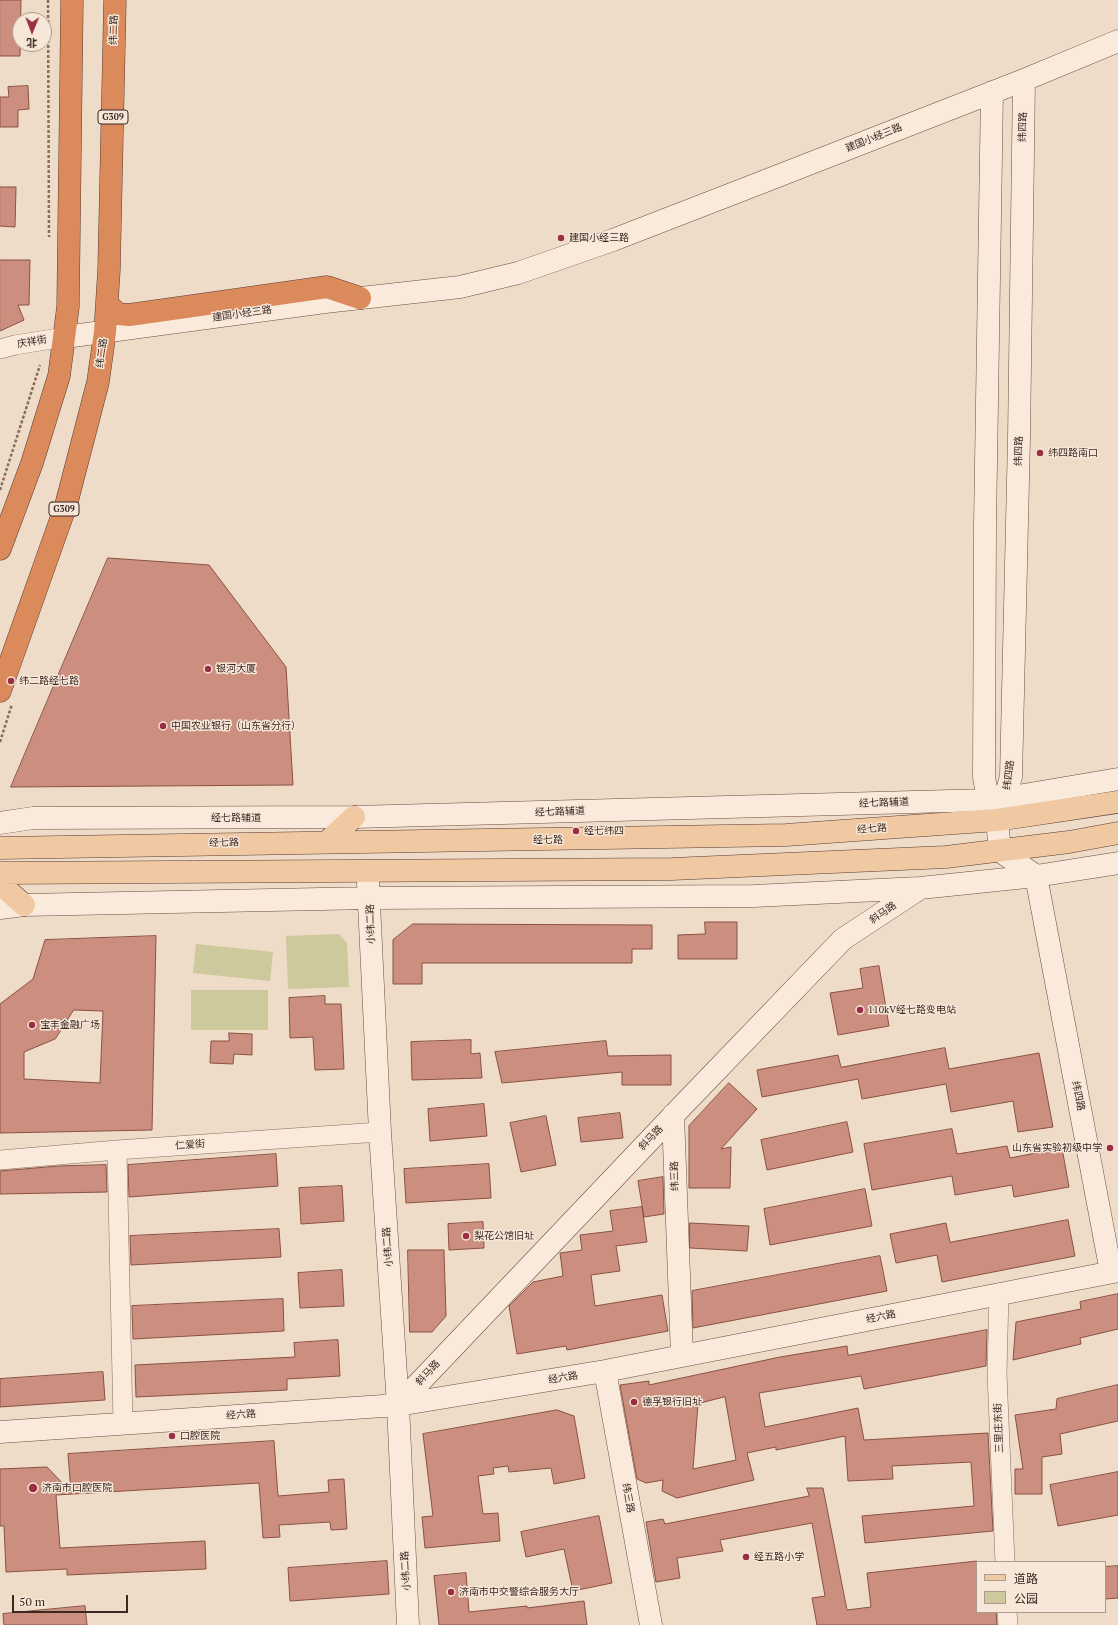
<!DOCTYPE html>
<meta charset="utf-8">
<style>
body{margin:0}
#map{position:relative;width:1118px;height:1625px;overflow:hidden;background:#eedbc8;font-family:"PT Serif","Noto Sans SC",serif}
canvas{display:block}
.legend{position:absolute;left:976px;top:1561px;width:130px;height:52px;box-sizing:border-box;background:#f6e7d8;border:1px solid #ab9b8e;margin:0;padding:5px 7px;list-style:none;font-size:12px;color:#3b2820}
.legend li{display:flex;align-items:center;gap:8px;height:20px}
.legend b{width:20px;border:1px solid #ab9b8e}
.north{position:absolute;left:12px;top:12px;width:40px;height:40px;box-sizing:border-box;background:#f6e7d8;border:1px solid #ab9b8e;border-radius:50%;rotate:181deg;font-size:11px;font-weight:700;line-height:16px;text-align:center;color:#3b2820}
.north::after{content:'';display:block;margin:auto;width:14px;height:18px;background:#992e44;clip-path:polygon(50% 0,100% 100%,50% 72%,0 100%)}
.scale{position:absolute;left:12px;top:1595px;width:116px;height:18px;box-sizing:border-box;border:2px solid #3b2820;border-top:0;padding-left:5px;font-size:12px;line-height:14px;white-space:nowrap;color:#3b2820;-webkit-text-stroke:3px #f6e7d8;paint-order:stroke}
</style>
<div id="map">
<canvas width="1118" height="1625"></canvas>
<ul class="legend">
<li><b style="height:5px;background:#f0c8a1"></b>道路</li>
<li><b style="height:11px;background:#cdc99c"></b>公园</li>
</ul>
<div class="north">北</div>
<div class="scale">50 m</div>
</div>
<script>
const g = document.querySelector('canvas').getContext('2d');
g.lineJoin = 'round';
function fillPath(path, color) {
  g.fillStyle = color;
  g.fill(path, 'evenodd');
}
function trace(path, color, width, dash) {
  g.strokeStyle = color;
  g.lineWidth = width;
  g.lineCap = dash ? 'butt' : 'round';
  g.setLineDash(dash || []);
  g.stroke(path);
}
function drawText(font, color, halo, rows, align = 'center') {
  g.font = font + ' "PT Serif","Noto Sans SC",serif';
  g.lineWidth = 3;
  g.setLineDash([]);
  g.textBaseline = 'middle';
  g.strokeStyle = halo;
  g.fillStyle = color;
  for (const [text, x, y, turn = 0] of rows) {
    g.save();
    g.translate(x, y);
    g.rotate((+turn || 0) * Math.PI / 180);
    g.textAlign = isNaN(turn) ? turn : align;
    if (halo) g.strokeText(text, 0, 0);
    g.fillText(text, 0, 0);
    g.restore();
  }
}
fillPath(new Path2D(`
 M339 934 347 943 349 987 288 989 286 936Z
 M196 944 273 952 270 981 193 973Z
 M191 990H268V1030H191Z`), '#cdc99c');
const building = new Path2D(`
 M0 0H21L20 56H0Z
 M28 86 29 109 18 110V127H0V97H9L8 87Z
 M0 187H16L15 227 0 226Z
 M0 260H30L29 305H18L24 320 0 331Z
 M108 558 209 565 286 667 293 785 11 787Z
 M705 922H737V959H678V935L705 934Z
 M413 924 652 925V949H632V963H422V984H393V940Z
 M156 936 152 1130 0 1133V1004L33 979 45 940ZM74 1010 103 1011 100 1083 24 1079V1052L55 1039Z
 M879 966 889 1026 838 1035 830 993 863 988 860 969Z
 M325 996V1004H341L344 1069 315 1070 313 1037 290 1038 289 998Z
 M229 1033 252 1034V1055L234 1054 233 1064 210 1063 211 1041H229Z
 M471 1040V1054L480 1053 482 1078 412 1080 411 1042Z
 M606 1041 608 1056 671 1055V1085H622V1072L502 1083 495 1052Z
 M945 1048 949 1069 1039 1053 1053 1127 1018 1132 1013 1101 951 1112 946 1084 862 1099 858 1079 762 1097 757 1070 838 1055 841 1067Z
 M729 1083 757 1109 721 1149 731 1147 730 1188H689V1126Z
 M484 1104 487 1136 430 1141 428 1109Z
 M620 1113 623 1138 581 1142 578 1118Z
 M546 1116 556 1165 521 1172 510 1123Z
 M847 1122 853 1152 767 1170 761 1140Z
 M952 1129 957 1154 1007 1146 1010 1158 1062 1148 1069 1187 1014 1197 1012 1185 955 1195 952 1176 872 1190 864 1144Z
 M276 1154 278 1186 129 1197 128 1165Z
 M489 1164 491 1198 406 1203 404 1169Z
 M106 1165 107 1192 0 1194V1171L59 1166Z
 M663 1177 664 1214 644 1217 638 1181Z
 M342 1186 344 1221 301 1224 299 1188Z
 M865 1189 872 1226 770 1245 764 1209Z
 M642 1207 647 1242 616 1246 620 1271 591 1275 595 1306 662 1295 668 1331 567 1350 566 1346 517 1354 509 1306 533 1282 563 1276 560 1253 582 1250 580 1235 613 1231 610 1211Z
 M1068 1220 1075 1256 942 1282 937 1255 896 1263 890 1234 946 1223 950 1242Z
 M483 1222 484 1248 449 1250 448 1224Z
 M690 1223 749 1226 747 1251 690 1248Z
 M279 1229 281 1257 131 1265 130 1236Z
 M408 1250H444L446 1316 432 1332H410Z
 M880 1256 887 1291 693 1328 692 1291Z
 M342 1270 344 1306 300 1308 298 1273Z
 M1118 1294V1329L1080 1338 1081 1344 1013 1360 1016 1322 1081 1309 1080 1302Z
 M283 1299 284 1331 133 1339 132 1306Z
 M987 1330 986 1366 864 1389 861 1376 759 1393 765 1427 858 1408 864 1440 988 1433 993 1531 865 1543 862 1516 974 1506 971 1462 892 1466 893 1479 848 1481 845 1436 776 1450V1447L747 1453 754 1480 677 1498 662 1491 663 1480 646 1483 637 1479 620 1385 649 1381V1385L780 1357 847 1346 848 1355ZM725 1397 736 1460 693 1469 698 1404Z
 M338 1340 340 1376 287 1379V1390L136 1397 135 1365 295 1357 294 1343Z
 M103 1372 105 1400 0 1407V1379Z
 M1118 1385V1421L1060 1434 1062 1454 1042 1457V1494H1015V1469H1023L1015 1415 1056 1409 1057 1399Z
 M557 1410 574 1416 585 1478 554 1484 551 1468 509 1472 508 1466 493 1468 494 1474 478 1476 483 1514 498 1513 500 1541 425 1548 422 1517 433 1516 423 1434Z
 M274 1441 278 1496 329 1492 328 1480 344 1479 347 1529 331 1530 330 1522 279 1525 280 1537 263 1538 259 1483 56 1495 60 1548 205 1541 206 1569 67 1575V1569L6 1572 4 1526H0V1469L47 1467 71 1492 68 1454Z
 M1118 1472V1515L1058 1526 1050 1485Z
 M807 1488H823L847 1610 871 1607 867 1573 977 1561V1612H996L997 1625H817L812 1598 825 1596 812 1523 720 1540 723 1551 677 1558 680 1578 656 1582 646 1522 663 1519 665 1524 809 1496Z
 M599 1516 612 1583 573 1591 564 1549 526 1557 521 1532Z
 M387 1561 389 1594 290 1601 288 1568Z
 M1118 1566V1598L1105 1599V1567Z
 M466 1573 469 1612 527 1606V1608L584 1601 587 1625H439L434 1576Z
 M85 1606 87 1625H4L3 1614Z`);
fillPath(building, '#cc8f7f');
trace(building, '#895143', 1);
const street = new Path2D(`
 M0 349 15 345 65 337
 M117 1150 123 1422
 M0 1160 117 1150 380 1132
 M999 1293 997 1374 1005 1562
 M1007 1612 1008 1625`);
const secondary = new Path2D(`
 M992 92 985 525 984 777 988 800 997 820 1000 851 1036 876 1111 1272
 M65 337 325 302 460 287 518 273 613 240 742 190 1024 80 1118 41
 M1001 810 1011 777 1019 438 1024 80
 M0 823 33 818 354 817 988 800 1006 798 1118 779
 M368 883 380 1132 398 1405 408 1625
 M0 908 24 905 370 898 754 896 920 888 1036 876 1118 863
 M673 1115 682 1356
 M605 1371 651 1625
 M398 1405 686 1102 843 939 919 889
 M0 1432 398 1405 605 1371 1118 1271`);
const primary = new Path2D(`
 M328 841 354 817
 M0 848 786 835 997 820 1118 802
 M0 873 672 869 946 857 1069 842 1118 833
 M0 884 24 905`);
const highway = new Path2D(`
 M107 304 118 314 129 315 327 287 360 298
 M0 549 32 463 59 376 68 307 72 0
 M0 691 66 505 98 382 105 332 109 270 115 0`);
trace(street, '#8a6c5d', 20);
trace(secondary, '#6c4e40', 23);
trace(primary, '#593c31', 23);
trace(highway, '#593c31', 23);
trace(new Path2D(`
 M48 0 49 237
 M0 490 40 365
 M0 742 12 704`), '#8a6c5d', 2.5, [3, 2]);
trace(street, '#f9eadc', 19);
trace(secondary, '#f9eadc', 22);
trace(primary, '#f0c8a1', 22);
trace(highway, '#db8a5b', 22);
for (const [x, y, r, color] of [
 [561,238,4,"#992e44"],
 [1040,453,4,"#992e44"],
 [208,669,4,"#992e44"],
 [11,681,4,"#992e44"],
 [163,726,4,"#992e44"],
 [576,831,4,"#992e44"],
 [860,1010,4,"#992e44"],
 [32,1025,4,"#992e44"],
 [1110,1148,4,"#992e44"],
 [466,1236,4,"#992e44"],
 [634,1402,4,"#992e44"],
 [172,1436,4,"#992e44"],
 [33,1488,5,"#992e44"],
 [746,1557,4,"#992e44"],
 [451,1592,4,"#992e44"]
]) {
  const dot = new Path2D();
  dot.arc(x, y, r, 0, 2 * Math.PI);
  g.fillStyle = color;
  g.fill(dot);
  trace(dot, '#f6e7d8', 1.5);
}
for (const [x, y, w] of [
 [113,117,30],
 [64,509,30]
]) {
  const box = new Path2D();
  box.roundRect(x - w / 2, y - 7, w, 14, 3);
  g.fillStyle = '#f6e7d8';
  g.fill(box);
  trace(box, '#3b2820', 1);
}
drawText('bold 9px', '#3b2820', null, [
 ["G309",113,117],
 ["G309",64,509]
]);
drawText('10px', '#3b2820', '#f6e7d8', [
 ["纬二路",114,30,-89],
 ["纬四路",1023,127,-89],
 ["建国小经三路",874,138,-22],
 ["建国小经三路",242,314,-8],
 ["庆祥街",32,342,-10],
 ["纬二路",102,353,-82],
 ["纬四路",1019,451,-89],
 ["纬四路",1009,775,-83],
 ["经七路辅道",884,803,-2],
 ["经七路辅道",560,812,-2],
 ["经七路辅道",236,818],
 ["经七路",872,829,-4],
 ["经七路",548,840],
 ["经七路",224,843,-1],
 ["斜马路",883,913,-34],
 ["小纬二路",371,924,-92],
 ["纬四路",1078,1096,79],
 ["斜马路",651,1138,-46],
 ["仁爱街",190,1145,-4],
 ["纬三路",675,1176,-92],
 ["小纬二路",388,1247,-94],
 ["经六路",881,1317,-11],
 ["斜马路",428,1373,-47],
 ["经六路",563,1378,-9],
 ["经六路",241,1415,-4],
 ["三里庄东街",999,1428,-92],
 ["纬三路",628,1498,80],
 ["小纬二路",406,1571,-93]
]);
drawText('10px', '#3b2820', '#f6e7d8', [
 ["建国小经三路",569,238],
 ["纬四路南口",1048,453],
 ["银河大厦",216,669],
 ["纬二路经七路",19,681],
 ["中国农业银行（山东省分行）",171,726],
 ["经七纬四",584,831],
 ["110kV经七路变电站",868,1010],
 ["宝丰金融广场",40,1025],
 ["山东省实验初级中学",1102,1148,"right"],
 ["梨花公馆旧址",474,1236],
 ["德孚银行旧址",642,1402],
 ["口腔医院",180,1436],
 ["济南市口腔医院",42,1488],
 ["经五路小学",754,1557],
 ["济南市中交警综合服务大厅",459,1592]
], 'left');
</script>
